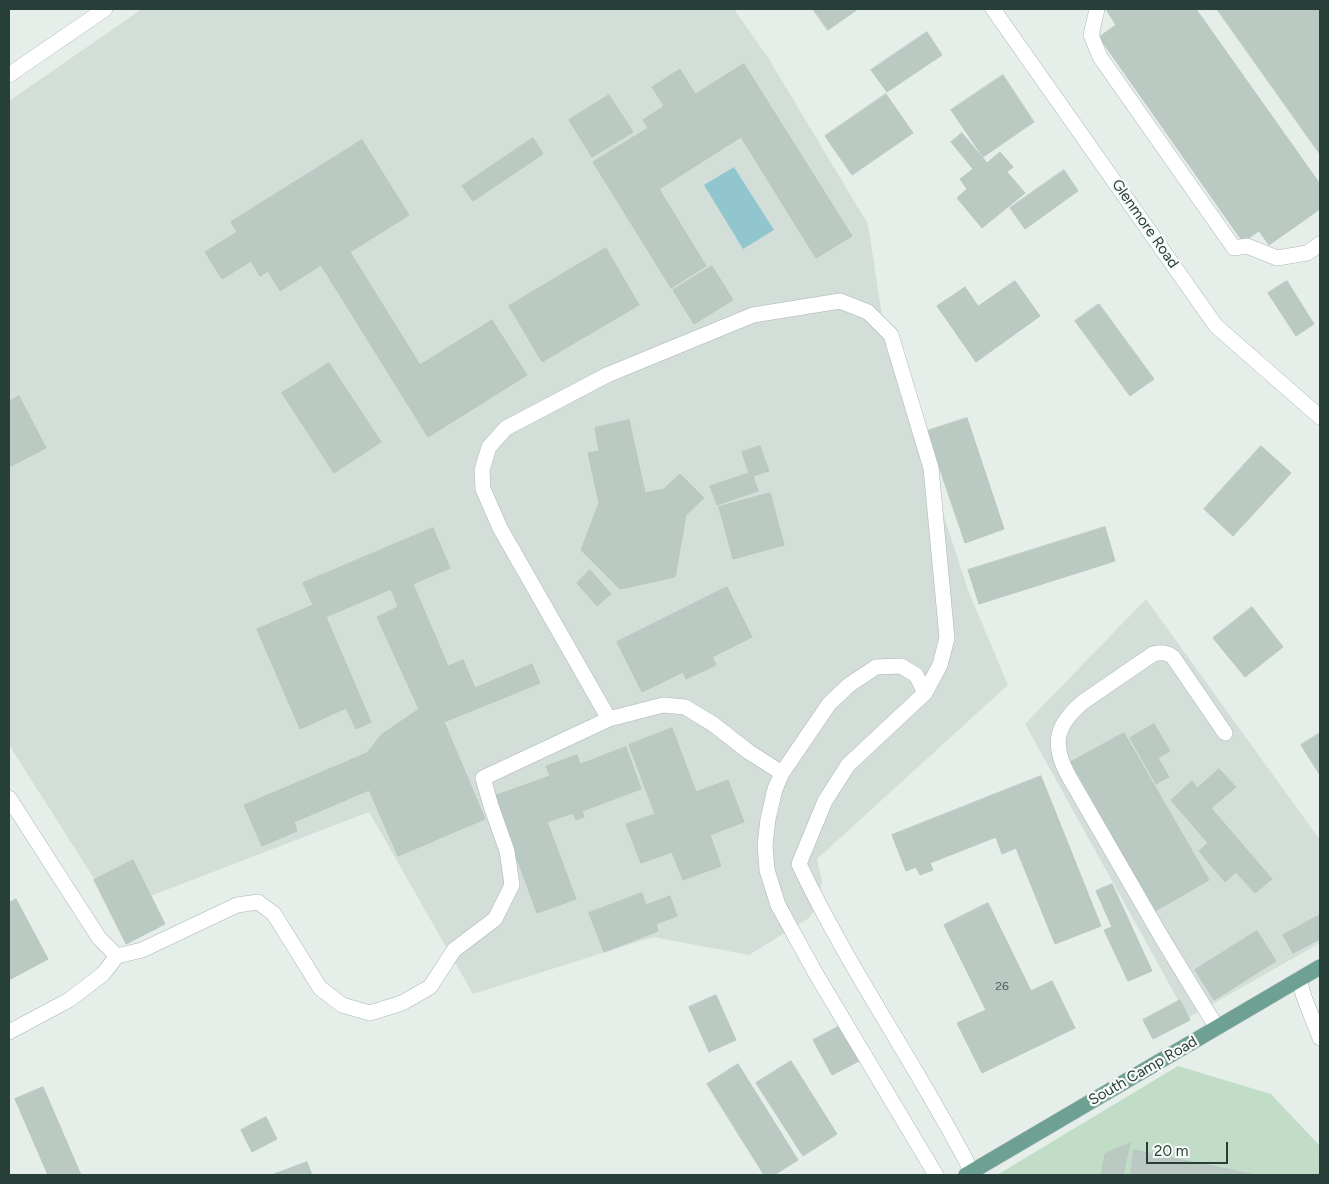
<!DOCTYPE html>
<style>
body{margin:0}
#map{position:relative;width:1329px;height:1184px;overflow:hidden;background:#e6eeea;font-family:Figtree,sans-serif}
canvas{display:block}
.frame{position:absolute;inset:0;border:10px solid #263f38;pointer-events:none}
.scale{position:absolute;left:1146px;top:1142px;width:82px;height:22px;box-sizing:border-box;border:2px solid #263f38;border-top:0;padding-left:6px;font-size:15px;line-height:18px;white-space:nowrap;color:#263f38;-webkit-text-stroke:4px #f7faf8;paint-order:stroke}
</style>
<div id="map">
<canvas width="1329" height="1184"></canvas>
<div class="frame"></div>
<div class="scale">20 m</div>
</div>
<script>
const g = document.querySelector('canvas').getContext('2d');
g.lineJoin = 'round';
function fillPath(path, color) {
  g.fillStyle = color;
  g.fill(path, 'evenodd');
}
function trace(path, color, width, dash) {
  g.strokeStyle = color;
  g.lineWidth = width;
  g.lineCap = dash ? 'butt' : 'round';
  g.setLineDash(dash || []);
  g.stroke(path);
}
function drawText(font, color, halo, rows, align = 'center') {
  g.font = font + ' Figtree,sans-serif';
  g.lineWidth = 4.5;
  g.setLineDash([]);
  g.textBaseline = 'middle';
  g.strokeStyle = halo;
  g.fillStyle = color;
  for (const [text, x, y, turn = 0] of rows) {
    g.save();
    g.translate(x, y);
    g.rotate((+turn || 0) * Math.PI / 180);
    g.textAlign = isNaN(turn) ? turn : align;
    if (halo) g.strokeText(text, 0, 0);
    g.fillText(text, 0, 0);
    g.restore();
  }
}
fillPath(new Path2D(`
 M142 9H734L769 59 868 224 885 336 968 590 1008 685 817 859 822 881 818 905 809 918 749 955 653 937 473 994 369 812 114 910 9 745V101Z
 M1146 599 1320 840V943L1188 1018 1025 724Z`), '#d4ded9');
fillPath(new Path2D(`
 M1178 1066 1271 1094 1320 1146V1175H997Z`), '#c1ddc8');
fillPath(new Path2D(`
 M734 167 774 230 743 249 704 185Z`), '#92c6cf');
const building = new Path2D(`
 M813 9H858L828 30Z
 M1110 9H1196L1320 184V209L1269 245 1259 231 1243 242 1099 37 1116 25 1107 11Z
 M1217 9H1320V154Z
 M927 32 942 55 887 92 871 70Z
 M744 64 852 236 816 258 741 137 659 189 706 266 671 288 593 162 648 128 643 120 664 106 652 87 680 69 695 94Z
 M1003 75 1034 122 983 157 951 110Z
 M886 94 913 133 852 175 825 136Z
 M609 95 633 132 592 157 569 120Z
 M962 133 987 163 1000 152 1013 167 1007 172 1025 193 982 228 957 198 967 189 960 179 973 169 951 142Z
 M533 138 543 154 473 201 462 186Z
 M362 140 409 215 350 252 420 365 492 320 527 375 428 437 321 265 280 291 268 271 260 276 251 261 222 279 205 252 237 232 231 222Z
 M1064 170 1078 191 1025 229 1010 208Z
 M606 248 639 305 542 362 509 306Z
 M712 266 733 300 694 324 673 290Z
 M1015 281 1040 316 976 362 937 306 965 287 978 306Z
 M1287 281 1314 324 1296 336 1268 293Z
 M1099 304 1154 379 1130 396 1075 321Z
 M329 363 381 442 334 473 282 393Z
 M19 396 46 448 9 467V402Z
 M967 418 1004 529 965 543 927 431Z
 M629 420 645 493 664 489 680 474 704 498 686 515 675 577 620 589 581 550 599 503 588 453 599 451 595 428Z
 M760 446 769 471 753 476 758 491 717 505 710 486 749 473 742 452Z
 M1261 446 1291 473 1233 536 1204 509Z
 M770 493 784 545 733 559 719 507Z
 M1105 527 1115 561 979 604 968 570Z
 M433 528 450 568 413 584 448 666 463 660 475 688 532 664 540 683 444 722 485 819 398 856 369 790 294 822 297 831 262 846 244 805 367 753 381 735 419 709 377 617 398 607 391 589 326 617 371 722 356 729 346 708 300 729 257 629 313 605 303 583Z
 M590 570 611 594 597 606 577 583Z
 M727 587 752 637 712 657 716 665 686 679 683 672 642 692 617 642Z
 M1252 607 1283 647 1245 677 1213 638Z
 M1154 724 1170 751 1158 758 1169 777 1156 784 1130 738Z
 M672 728 696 792 728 780 744 822 710 835 721 866 683 880 672 852 641 863 626 824 655 814 629 745Z
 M1124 733 1209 880 1155 911 1071 762Z
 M1320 733V775L1301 745Z
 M626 747 641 789 582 811 584 817 576 820 573 813 547 822 576 899 537 913 494 796 550 776 546 766 577 755 580 764Z
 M1219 769 1236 787 1211 808 1272 879 1255 893 1236 872 1225 882 1199 851 1208 843 1171 800 1192 781 1197 788Z
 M1041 776 1101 926 1055 944 1016 848 1002 854 996 837 930 863 933 870 920 875 916 867 906 871 892 835Z
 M133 860 165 924 126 944 94 880Z
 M1112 884 1152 971 1128 981 1104 930 1112 927 1096 891Z
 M642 893 646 905 670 896 677 916 656 924 658 931 604 952 589 913Z
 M16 899 48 959 9 980V903Z
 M988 903 1031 991 1052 981 1075 1028 982 1073 957 1023 986 1010 944 925Z
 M1320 915V939L1293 953 1283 935Z
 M1257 931 1276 961 1214 1000 1195 970Z
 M716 995 736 1040 709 1052 689 1007Z
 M1180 1000 1190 1020 1153 1039 1143 1020Z
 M842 1025 861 1060 832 1075 813 1040Z
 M791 1061 837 1134 803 1156 756 1083Z
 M738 1064 798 1160 774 1175H764L707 1084Z
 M43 1087 81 1175H48L15 1099Z
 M266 1117 277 1139 252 1152 241 1130Z
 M1130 1143 1123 1175H1101L1105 1154Z
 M1134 1150 1256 1175H1131Z
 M307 1162 312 1175H272Z`);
fillPath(building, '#bbc9c3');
trace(building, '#b9c7c1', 1);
const minor = new Path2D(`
 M993 9 1216 326 1320 417
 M1097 9 1091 35 1100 57 1234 248 1247 246 1277 258 1307 253 1320 244
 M9 75 105 9
 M925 693 916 675 901 666 876 667 849 685 829 704 782 773 775 789 768 819 765 845 767 870 778 905 816 974 936 1175
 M609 719 500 528 483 489 482 470 489 447 506 428 607 375 753 315 840 301 868 312 891 335 931 468 947 638 940 665 925 693 848 765 825 801 799 864C849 970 918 1067 972 1172
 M9 798 99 938 117 956 142 950 237 905 258 902 274 914 320 988 342 1005 370 1013 402 1003 430 987 454 950 495 919 512 885 507 851 491 806 483 778 609 719 663 705 685 707 713 724 749 752 782 773
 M1299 979 1304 997 1320 1038
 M1217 1028 1162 938 1068 775C1051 743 1056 725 1083 702L1153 654C1162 652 1166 652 1173 657L1225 733
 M9 1032 69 1000 103 974 117 956`);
const major = new Path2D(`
 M966 1175 1320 967`);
trace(minor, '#a9b6b1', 16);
trace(major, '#c2c9c7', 16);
trace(minor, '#fff', 15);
trace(major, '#6ea093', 15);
drawText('12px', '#4b625b', null, [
 ["26",1002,986]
]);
drawText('15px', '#263f38', '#f7faf8', [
 ["Glenmore Road",1145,224,55],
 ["South Camp Road",1143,1071,-30]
]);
</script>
